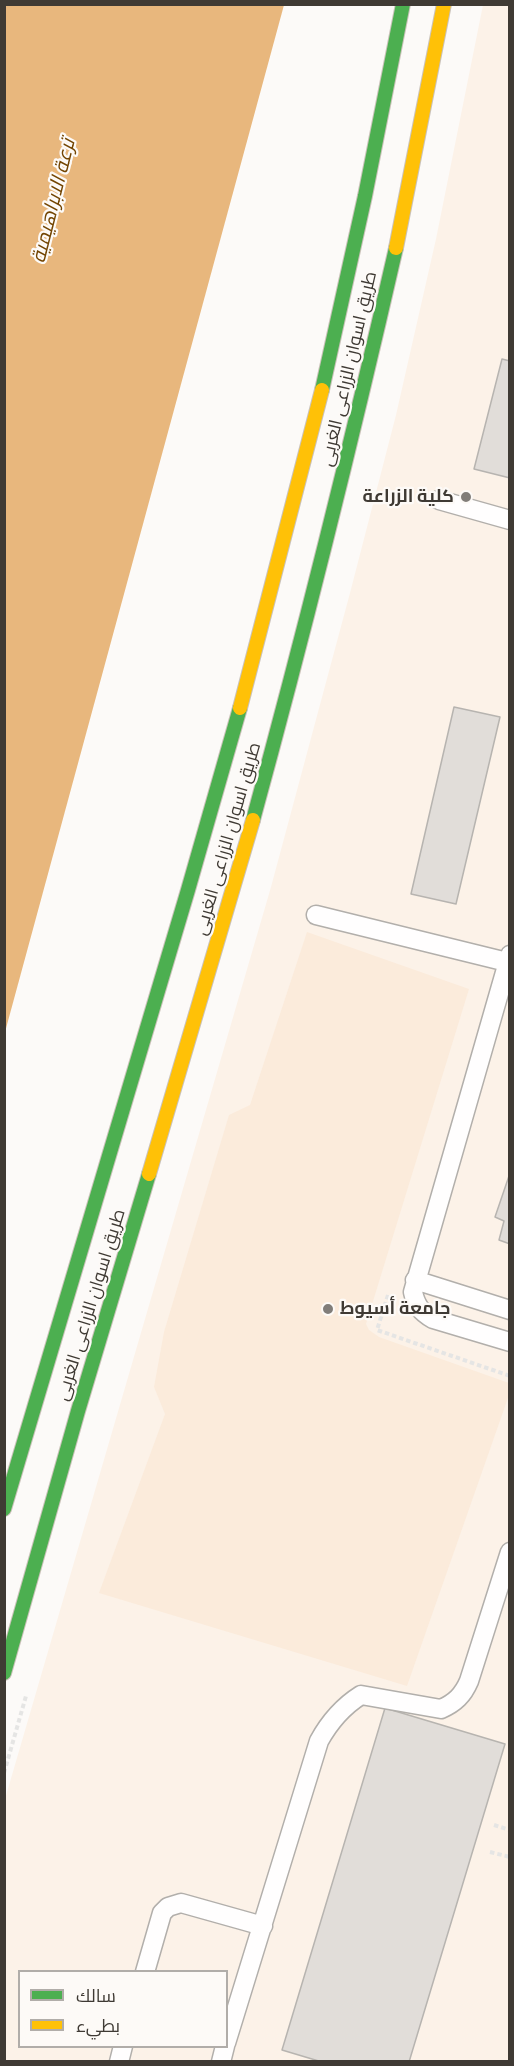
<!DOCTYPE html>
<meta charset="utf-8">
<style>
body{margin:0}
#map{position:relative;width:514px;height:2066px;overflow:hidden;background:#fcfaf8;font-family:"Fira Sans Condensed",Cairo,sans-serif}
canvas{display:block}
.frame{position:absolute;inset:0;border:6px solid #3f3a34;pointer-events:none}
.legend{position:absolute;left:18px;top:1970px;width:210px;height:78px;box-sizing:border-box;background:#fdfaf7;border:2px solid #b1ada9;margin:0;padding:8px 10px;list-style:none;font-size:18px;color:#3f3a34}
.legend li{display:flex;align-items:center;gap:12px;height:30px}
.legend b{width:30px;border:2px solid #b1ada9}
</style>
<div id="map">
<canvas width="514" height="2066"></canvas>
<div class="frame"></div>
<ul class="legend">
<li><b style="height:8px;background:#4caf50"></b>سالك</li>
<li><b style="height:8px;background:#ffc107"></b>بطيء</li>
</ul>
</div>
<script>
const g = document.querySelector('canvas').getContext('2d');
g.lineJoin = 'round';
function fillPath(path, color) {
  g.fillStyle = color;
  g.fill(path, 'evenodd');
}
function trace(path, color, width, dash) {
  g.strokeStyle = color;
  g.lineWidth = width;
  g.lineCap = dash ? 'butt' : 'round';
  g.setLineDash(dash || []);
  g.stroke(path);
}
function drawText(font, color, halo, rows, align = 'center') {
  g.font = font + ' "Fira Sans Condensed",Cairo,sans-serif';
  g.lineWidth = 4.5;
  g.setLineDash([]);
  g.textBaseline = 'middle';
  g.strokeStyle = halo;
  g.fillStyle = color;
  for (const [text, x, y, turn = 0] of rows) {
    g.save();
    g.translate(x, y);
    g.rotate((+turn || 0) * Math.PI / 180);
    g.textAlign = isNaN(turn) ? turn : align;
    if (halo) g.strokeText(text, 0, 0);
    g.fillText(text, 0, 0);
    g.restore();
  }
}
fillPath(new Path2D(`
 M483 5H509V2061L5 2062V1799L271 887 350 593 396 415 436 239ZM20 1972H226V2046H20Z`), '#fcf2e8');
fillPath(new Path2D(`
 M307 932 469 989 366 1324 369 1330 379 1337 509 1383V1395L407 1686 99 1593 165 1414 154 1387 164 1332 229 1115 250 1105Z`), '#fbebdb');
fillPath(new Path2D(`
 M5 4 284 5 5 1032 4 5Z`), '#e8b77d');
const building = new Path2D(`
 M502 359 510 361V478L474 469Z
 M454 707 500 717 456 904 411 894Z
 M510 1173V1244L499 1240 504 1221 495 1217Z
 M385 1708 505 1744 409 2062H322L282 2050Z`);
fillPath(building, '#e1ddd9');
trace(building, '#b7b4b0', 1.5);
const lane = new Path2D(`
 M439 500 510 520
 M316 915 507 962
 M510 955 413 1292C416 1306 421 1312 433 1319L510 1342
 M415 1280 510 1310
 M145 1972 162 1913 168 1907 181 1903 263 1926
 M226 2043 319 1741C330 1721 342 1707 361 1695L441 1709C455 1703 463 1695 469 1681L510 1552
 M119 2062 123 2046
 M221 2062 225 2046`);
const fast = new Path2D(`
 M322 390 365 196 403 4
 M253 820C305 630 352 440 396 248
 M4 1509 188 890 240 708
 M4 1673 78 1411 149 1174`);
const slow = new Path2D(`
 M396 248 444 4
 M240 708 322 390
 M149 1174 253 820`);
trace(lane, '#b2afab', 21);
trace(fast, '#cac2b9', 16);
trace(slow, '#cac2b9', 16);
trace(new Path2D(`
 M388 1295 377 1330 510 1376
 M4 1773 26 1696
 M494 1825 510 1830
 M490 1852 510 1857`), '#e5e5e4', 4, [4.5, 3]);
trace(lane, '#fffefe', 18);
trace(fast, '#4caf50', 14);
trace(slow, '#ffc107', 14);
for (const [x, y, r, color] of [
 [466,497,6,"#817d79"],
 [328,1309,6,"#817d79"]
]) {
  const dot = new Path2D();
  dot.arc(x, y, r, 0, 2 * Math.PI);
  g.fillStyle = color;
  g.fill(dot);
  trace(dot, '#fdfaf7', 2);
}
drawText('18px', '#3f3a34', '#fdfaf7', [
 ["طريق اسوان الزراعى الغربى",349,369,-77],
 ["طريق اسوان الزراعى الغربى",228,839,-74],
 ["طريق اسوان الزراعى الغربى",91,1305,-73]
]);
drawText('bold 18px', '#3f3a34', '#fdfaf7', [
 ["كلية الزراعة",454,497],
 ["جامعة أسيوط",340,1309,"left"]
], 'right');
drawText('italic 20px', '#734502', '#fdfaf7', [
 ["ترعة الابراهيمية",54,201,-76]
]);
</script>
